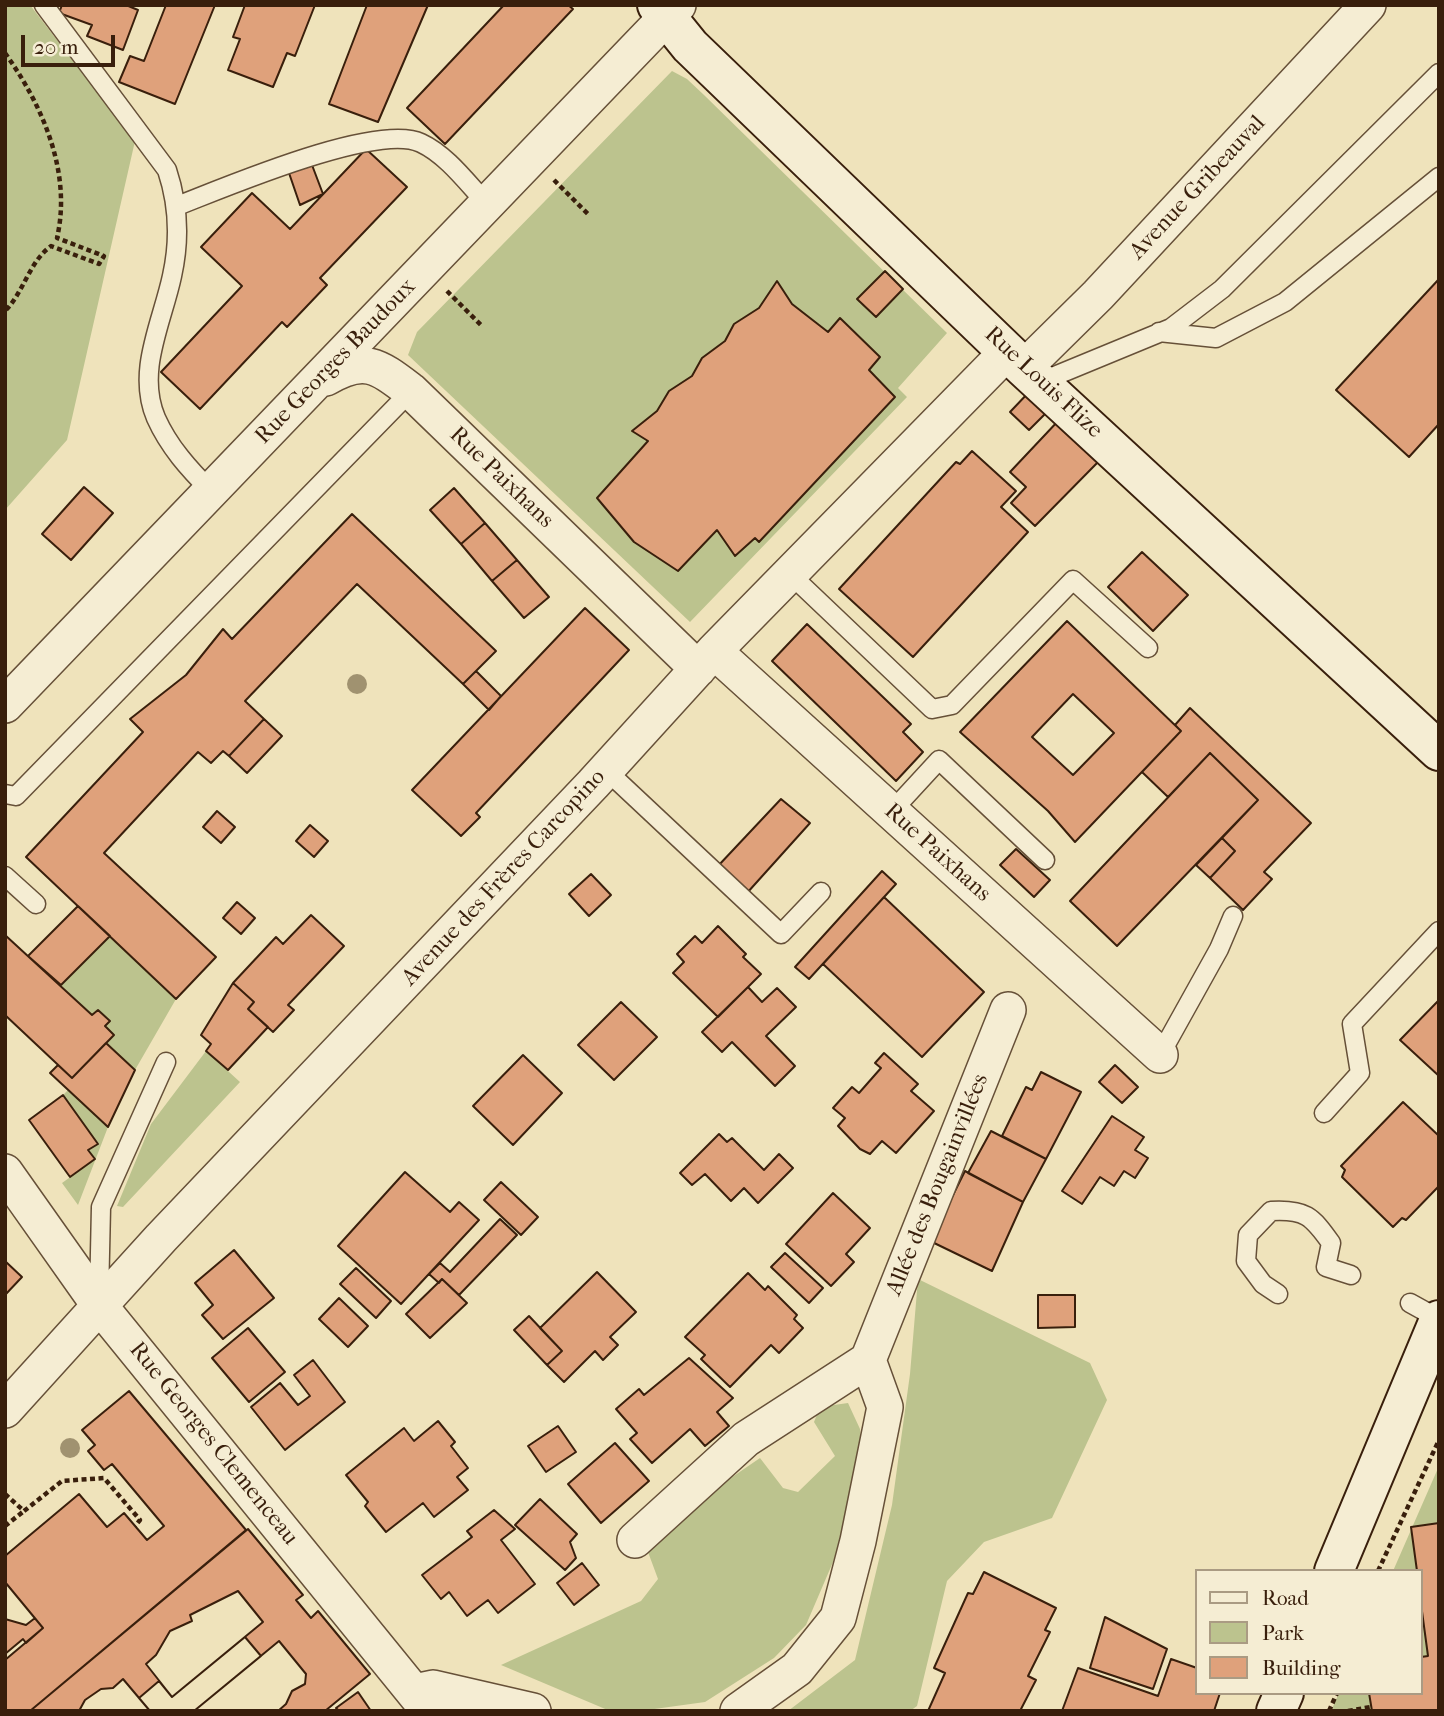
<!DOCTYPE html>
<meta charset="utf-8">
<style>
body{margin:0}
#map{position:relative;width:1444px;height:1716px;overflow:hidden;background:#efe3bb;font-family:"IM FELL French Canon",serif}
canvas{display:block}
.frame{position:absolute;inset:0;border:7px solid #391f0c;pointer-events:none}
.legend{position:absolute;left:1195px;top:1569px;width:228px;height:126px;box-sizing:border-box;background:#f5edd3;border:2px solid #aa9b83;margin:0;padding:9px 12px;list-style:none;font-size:21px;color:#391f0c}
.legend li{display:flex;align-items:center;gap:14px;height:35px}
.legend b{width:35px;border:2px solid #aa9b83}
.scale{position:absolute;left:21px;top:35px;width:94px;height:32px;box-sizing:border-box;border:4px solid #391f0c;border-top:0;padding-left:9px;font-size:21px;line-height:24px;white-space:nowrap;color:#391f0c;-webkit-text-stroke:5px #f5edd3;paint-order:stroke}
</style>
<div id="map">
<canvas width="1444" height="1716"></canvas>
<div class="frame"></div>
<ul class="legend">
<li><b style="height:9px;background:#f5edd3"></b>Road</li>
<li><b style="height:19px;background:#bcc38e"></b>Park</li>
<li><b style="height:19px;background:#dfa17b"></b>Building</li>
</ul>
<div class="scale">20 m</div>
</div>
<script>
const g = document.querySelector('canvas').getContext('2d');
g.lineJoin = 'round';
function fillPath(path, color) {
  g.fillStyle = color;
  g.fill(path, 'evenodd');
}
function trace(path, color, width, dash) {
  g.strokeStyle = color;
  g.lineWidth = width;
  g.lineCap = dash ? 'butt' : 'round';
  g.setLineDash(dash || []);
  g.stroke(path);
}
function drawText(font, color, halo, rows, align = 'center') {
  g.font = font + ' "IM FELL French Canon",serif';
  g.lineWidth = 5;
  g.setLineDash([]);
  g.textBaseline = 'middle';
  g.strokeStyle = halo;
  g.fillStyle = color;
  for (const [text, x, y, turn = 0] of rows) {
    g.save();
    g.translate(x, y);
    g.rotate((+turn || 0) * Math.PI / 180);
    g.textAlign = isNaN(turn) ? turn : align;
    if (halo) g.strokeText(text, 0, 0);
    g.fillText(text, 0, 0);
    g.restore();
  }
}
fillPath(new Path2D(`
 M5 5H30L135 141 67 440 5 510Z
 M672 71 687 79 704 95 947 333 898 388 907 397 690 622 408 355 417 332Z
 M110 936 176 999 135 1070 106 1043 105 1026 110 1020 98 1010 92 1015 61 985Z
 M206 1051 240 1082 123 1207 117 1206 151 1124Z
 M68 1090 108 1127 78 1205 62 1183 94 1160 88 1150 98 1144 63 1095Z
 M918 1279 1090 1363 1107 1400 1052 1518 984 1542 947 1581 917 1706 910 1711H788L855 1660 892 1505 910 1374Z
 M848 1403 860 1429 863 1473 833 1562 806 1625 774 1658 705 1702 640 1711H610L501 1665 641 1601 658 1579 648 1552 671 1519 760 1458 783 1488 798 1492 835 1456 814 1422 820 1407Z
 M1439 1466V1711H1331L1339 1693H1421V1571H1393Z`), '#bcc38e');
const building = new Path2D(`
 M62 5H126L138 10 123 50 87 36 92 25 59 13Z
 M166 5H215L175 104 119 82 130 56 144 61Z
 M245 5H315L295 56 287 53 273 87 228 70 240 39 233 37Z
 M367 5H428L378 122 329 104Z
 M504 5H568L573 9 445 144 407 108Z
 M366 149 407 187 320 278 327 285 287 327 282 322 200 409 161 372 242 286 201 247 252 193 290 229Z
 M312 165 323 194 300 205 289 173Z
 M885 271 903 289 876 317 857 299Z
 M1439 279V424L1409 457 1336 390Z
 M777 281 792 304 828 332 840 318 880 357 869 370 895 397 759 542 755 538 735 556 717 530 678 571 634 542 597 498 648 441 632 431 657 411 669 391 692 376 702 358 725 341 734 324 759 308Z
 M1030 391 1049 410 1029 430 1010 412Z
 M1059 420 1101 459 1035 526 1011 503 1026 487 1010 472Z
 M972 451 1016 491 1001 507 1028 532 913 657 839 589 956 462 960 464Z
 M84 487 113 513 71 560 42 534Z
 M454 488 485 523 461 544 430 510Z
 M352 514 496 651 463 684 357 584 245 701 264 719 229 756 223 751 211 763 198 752 104 853 216 957 176 999 26 857 143 732 130 719 186 675 223 629 232 639Z
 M485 523 517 560 492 581 461 544Z
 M1142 552 1188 595 1153 631 1108 587Z
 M517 560 549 597 524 618 492 581Z
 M585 608 629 650 476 813 480 817 461 836 412 790Z
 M1067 621 1181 731 1075 842 1048 811 960 732ZM1073 694 1114 733 1073 775 1032 737Z
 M807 624 911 724 903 732 923 752 896 781 772 661Z
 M476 671 501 696 489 710 463 684Z
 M1190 708 1311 823 1264 872 1272 879 1243 910 1210 878 1235 851 1222 838 1258 800 1210 753 1168 797 1142 772 1181 731 1175 725Z
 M264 719 282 736 247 773 229 756Z
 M1210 753 1258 800 1117 946 1070 901Z
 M781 799 810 823 747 893 718 866Z
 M217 811 235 827 221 843 203 827Z
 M310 825 328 841 314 857 296 841Z
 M1222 838 1235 851 1210 878 1196 865Z
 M1016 849 1050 880 1034 897 1000 865Z
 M882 871 896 884 809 979 795 967Z
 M591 874 611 895 589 916 569 894Z
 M884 897 984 992 922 1057 823 964Z
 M237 902 255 918 241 934 223 918Z
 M78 906 110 936 61 985 28 956Z
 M311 915 344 946 288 1005 294 1010 273 1032 248 1009 254 1002 233 983 276 937 283 944Z
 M718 926 746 954 743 957 761 974 718 1017 673 973 684 962 677 954 695 936 702 943Z
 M5 935 92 1015 98 1010 110 1021 105 1026 114 1035 72 1078 5 1015Z
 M233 983 254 1002 248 1009 268 1027 228 1070 206 1051 211 1044 201 1035Z
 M748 987 762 1002 777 988 796 1007 766 1036 795 1066 775 1086 732 1042 722 1052 702 1032Z
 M1439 1000V1076L1400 1040Z
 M621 1002 657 1037 614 1080 578 1045Z
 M106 1043 135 1070 108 1127 50 1073 58 1065 72 1078Z
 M884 1053 918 1084 911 1091 934 1111 896 1153 882 1141 870 1154 860 1149 838 1126 845 1118 833 1108 852 1087 859 1093 881 1068 875 1063Z
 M523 1055 562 1093 513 1145 473 1106Z
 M1115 1065 1138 1087 1122 1103 1099 1082Z
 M1041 1072 1081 1092 1046 1159 1002 1136 1026 1087 1032 1090Z
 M63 1095 98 1144 88 1150 95 1159 70 1177 29 1120Z
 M1403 1102 1439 1136V1186L1406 1220 1402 1218 1393 1227 1342 1177 1345 1170 1341 1166Z
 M1112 1116 1144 1137 1135 1150 1148 1158 1135 1178 1124 1171 1114 1186 1100 1177 1082 1204 1062 1191Z
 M991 1131 1046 1159 1023 1202 968 1173Z
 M719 1134 727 1142 732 1138 764 1170 779 1154 793 1168 758 1203 744 1188 731 1201 705 1174 692 1185 680 1173Z
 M965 1171 1023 1202 992 1271 930 1241Z
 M405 1172 450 1212 459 1202 479 1220 401 1304 338 1246Z
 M501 1182 538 1217 521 1235 484 1200Z
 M833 1193 870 1228 846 1254 854 1262 831 1286 786 1244Z
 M500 1219 517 1235 459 1295 442 1279 439 1283 429 1274 440 1263 450 1272Z
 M234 1250 274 1298 223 1339 202 1315 213 1305 195 1283Z
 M785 1253 823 1288 809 1303 771 1267Z
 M5 1261 22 1277 5 1295Z
 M356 1268 391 1301 376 1318 340 1284Z
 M597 1272 636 1312 610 1337 618 1345 603 1360 595 1351 564 1382 547 1365 562 1351 540 1328Z
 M748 1273 765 1290 768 1286 797 1315 794 1319 803 1328 779 1353 771 1345 730 1387 701 1359 705 1355 685 1337Z
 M442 1279 467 1303 430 1338 406 1314Z
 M1038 1295H1075V1327L1038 1328Z
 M339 1298 368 1326 348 1347 319 1319Z
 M529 1316 562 1351 547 1365 514 1330Z
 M248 1328 285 1372 249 1402 212 1358Z
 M689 1358 733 1398 717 1412 729 1426 705 1446 690 1429 652 1463 630 1439 637 1433 616 1409 639 1389 644 1395Z
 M313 1360 345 1402 285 1450 251 1407 280 1383 298 1405 310 1396 294 1375Z
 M129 1391 246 1530 30 1711H5V1660L43 1628 5 1582V1556L79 1494 107 1527 124 1513 147 1540 164 1526 112 1464 104 1470 88 1451 95 1445 82 1430Z
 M438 1421 455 1442 451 1446 468 1468 457 1477 468 1490 434 1517 423 1503 386 1532 365 1506 368 1502 346 1475 404 1428 414 1441Z
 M558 1426 576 1452 546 1472 528 1446Z
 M615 1443 649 1481 601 1523 568 1484Z
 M540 1499 577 1534 570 1542 576 1558 565 1570 515 1525Z
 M494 1510 515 1529 501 1540 535 1584 498 1613 488 1600 467 1616 449 1592 441 1599 422 1575 472 1537 467 1531Z
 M1439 1523V1711H1372L1369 1693H1421V1657L1428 1656 1421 1604V1571H1417L1411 1527Z
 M248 1529 303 1595 296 1600 311 1618 318 1611 370 1674 325 1711H30Z
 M582 1563 599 1585 574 1605 557 1583Z
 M984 1572 1056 1608 1045 1630 1050 1632 1028 1676 1036 1680 1020 1711H928L945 1673 934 1668 968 1593 973 1594Z
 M238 1591 263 1622 172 1697 146 1664 156 1655 170 1631 192 1621 190 1615Z
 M1105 1617 1167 1649 1153 1689 1090 1668Z
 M35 1618 43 1628 26 1643 23 1639 5 1654V1619L26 1625Z
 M245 1637 261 1656 194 1711H150L139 1698 159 1681 172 1697Z
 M279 1641 306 1674 305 1684 292 1691 286 1704 278 1711H194Z
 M1171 1659 1197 1668V1693H1220L1214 1711H1062L1078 1668 1158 1696Z
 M123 1679 150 1711H79L85 1700 101 1689 113 1688Z
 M358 1692 371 1711H339L336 1708Z`);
fillPath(building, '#dfa17b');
trace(building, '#391f0c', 2);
const lane = new Path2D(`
 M44 5 167 170C179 206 180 240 172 276 162 323 136 371 156 418 169 447 189 469 211 491
 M177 206C224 188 377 122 421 143 447 155 468 184 487 204
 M1159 332 1216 338 1285 302 1439 177
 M1040 382 1171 328 1222 289 1439 73
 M790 574 932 709 952 705 1073 580 1148 648
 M606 770 781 934 821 892
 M5 794 16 796 411 391
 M892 811 939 760 1045 860
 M5 876 36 904
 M1160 1055 1219 949 1233 916
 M1324 1113 1360 1073 1352 1024 1439 931
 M1278 1294 1263 1284 1246 1261 1248 1235 1271 1211C1305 1209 1312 1216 1331 1243L1326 1267 1351 1275
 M99 1298 101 1207 166 1062
 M1410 1303 1439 1319`);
const street = new Path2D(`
 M1024 368 1098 295 1368 5
 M326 378C365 355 378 366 411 391L698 669
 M714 651 1160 1055
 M5 705 678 5
 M5 1172 99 1305 429 1711
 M5 1410 161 1238 593 784 714 651 1008 351
 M635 1540 746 1439 868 1360
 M414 1692 433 1688 533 1711
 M738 1711 797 1669 838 1618 858 1541 885 1407 868 1360 1008 1010`);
const secondary = new Path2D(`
 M657 5 690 46 1024 368 1439 751
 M1334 1571 1439 1320
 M1276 1711 1284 1693`);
trace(lane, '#665038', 21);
trace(street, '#665038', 38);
trace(secondary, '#391f0c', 42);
trace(new Path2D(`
 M5 53C43 106 72 173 57 238L104 256 99 264 51 246C29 262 24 292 5 311
 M554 180 588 214
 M447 291 481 325
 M5 1494 24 1511 62 1481 104 1478 140 1520 135 1526
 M5 1526 24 1511
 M1378 1571 1439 1440
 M1421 1614H1423
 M1329 1711 1337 1693
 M1348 1711 1371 1707`), '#391f0c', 4.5, [5, 3.5]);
trace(lane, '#f5edd3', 18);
trace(street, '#f5edd3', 35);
trace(secondary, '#f5edd3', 38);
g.fillStyle = '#a09270';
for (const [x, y] of [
 [357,684],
 [70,1448]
]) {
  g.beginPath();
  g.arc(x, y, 10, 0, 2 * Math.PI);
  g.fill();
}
drawText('23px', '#391f0c', '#f5edd3', [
 ["Avenue Gribeauval",1198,188,-47],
 ["Rue Georges Baudoux",336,362,-46],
 ["Rue Louis Flize",1043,383,43],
 ["Rue Paixhans",501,478,44],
 ["Rue Paixhans",937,853,42],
 ["Avenue des Frères Carcopino",504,878,-47],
 ["Allée des Bougainvillées",938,1185,-68],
 ["Rue Georges Clemenceau",213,1444,51]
]);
</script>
